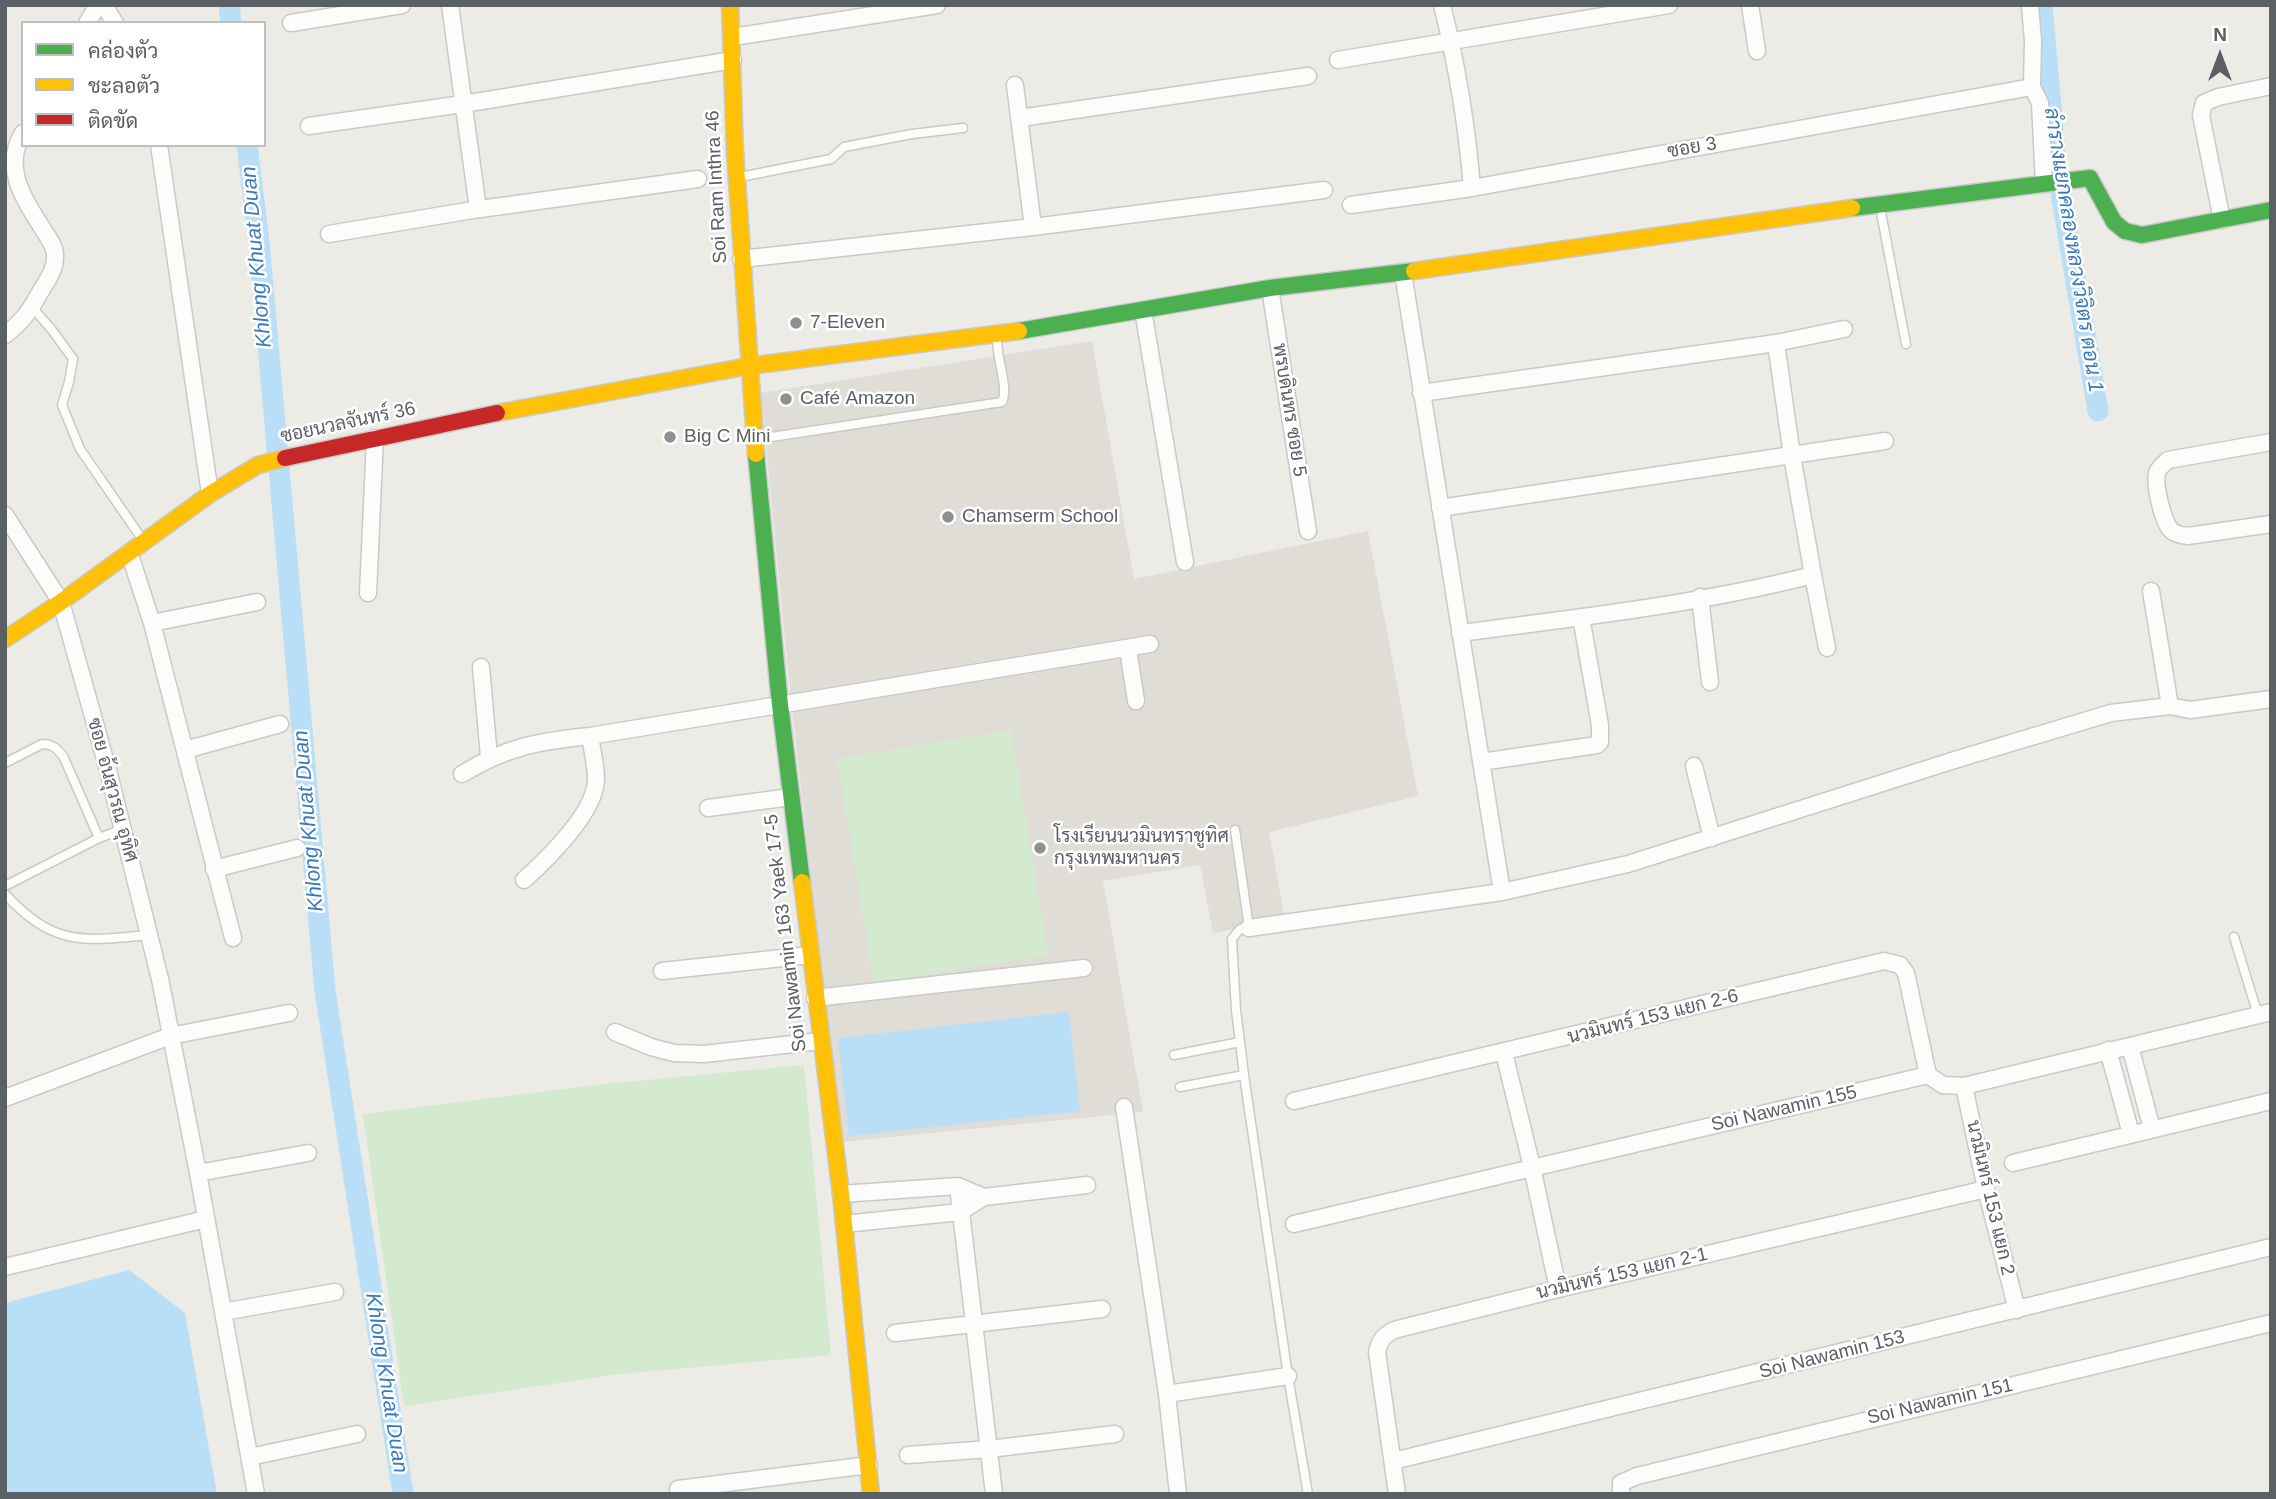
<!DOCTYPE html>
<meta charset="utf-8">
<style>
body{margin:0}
#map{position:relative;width:2276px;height:1499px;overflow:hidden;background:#ecebe6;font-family:Arial,Sarabun,sans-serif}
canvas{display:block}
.frame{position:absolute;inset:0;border:7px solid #5b6065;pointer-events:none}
.legend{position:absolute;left:21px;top:21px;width:245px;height:126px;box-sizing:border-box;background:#fff;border:2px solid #bdbfc1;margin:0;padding:9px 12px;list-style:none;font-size:21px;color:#5b6065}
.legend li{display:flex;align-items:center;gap:14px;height:35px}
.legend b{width:35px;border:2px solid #bdbfc1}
.north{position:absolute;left:2185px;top:21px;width:70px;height:70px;-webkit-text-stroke:5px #fff;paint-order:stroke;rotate:0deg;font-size:19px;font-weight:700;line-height:28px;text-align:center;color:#5b6065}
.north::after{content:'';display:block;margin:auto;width:24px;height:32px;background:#5b6065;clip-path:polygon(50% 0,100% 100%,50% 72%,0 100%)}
</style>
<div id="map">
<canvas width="2276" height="1499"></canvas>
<div class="frame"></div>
<ul class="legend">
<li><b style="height:9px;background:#4caf50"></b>คล่องตัว</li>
<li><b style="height:9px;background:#ffc107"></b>ชะลอตัว</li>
<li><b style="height:9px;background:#c62828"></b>ติดขัด</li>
</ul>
<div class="north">N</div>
</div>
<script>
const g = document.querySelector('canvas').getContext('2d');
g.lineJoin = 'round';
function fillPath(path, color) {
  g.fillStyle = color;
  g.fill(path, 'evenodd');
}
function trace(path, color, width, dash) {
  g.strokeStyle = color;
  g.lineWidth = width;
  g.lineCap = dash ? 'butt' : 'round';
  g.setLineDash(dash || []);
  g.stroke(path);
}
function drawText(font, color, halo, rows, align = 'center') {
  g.font = font + ' Arial,Sarabun,sans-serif';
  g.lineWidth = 5;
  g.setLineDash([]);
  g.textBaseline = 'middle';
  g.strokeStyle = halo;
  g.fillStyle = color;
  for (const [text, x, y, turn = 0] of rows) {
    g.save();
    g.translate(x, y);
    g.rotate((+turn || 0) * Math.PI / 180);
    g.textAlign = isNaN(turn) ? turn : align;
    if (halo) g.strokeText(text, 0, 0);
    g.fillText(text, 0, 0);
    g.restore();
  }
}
fillPath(new Path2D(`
 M1092 341 1134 579 1368 531 1418 796 1269 832 1285 920 1213 933 1200 865 1103 881 1143 1112 840 1142 786 651 761 393Z`), '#dfddd6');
fillPath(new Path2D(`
 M1011 730 1048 955 874 983 837 759Z
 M804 1065 831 1355 620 1374 404 1406 363 1114 594 1085Z`), '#d3eacf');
fillPath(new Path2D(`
 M1069 1012 1080 1111 849 1136 838 1038Z
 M129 1270 185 1313 217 1494H5V1303Z`), '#b9def8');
trace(new Path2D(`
 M229 5 231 23
 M2042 5 2056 164 2098 411
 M247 145 259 242 325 991 403 1494`), '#b9def8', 21);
const lane = new Path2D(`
 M740 177 831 159 844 147 912 134 963 128
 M1880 207 1906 344
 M32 307 52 330 73 359 69 382 62 405 80 449 142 539
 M758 439 1002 402C1009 387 996 357 997 338
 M5 763 42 744C53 744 58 749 64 758L99 838
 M1235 830 1249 928 1240 929 1232 939 1236 1010 1244 1075 1288 1376 1308 1494
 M5 886 99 838 123 829
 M5 894C54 947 83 941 149 935
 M2234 937 2258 1015
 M1174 1055 1240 1042
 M1180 1087 1244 1075`);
const street = new Path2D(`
 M104 5 115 23
 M450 5 478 209
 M1442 5C1457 65 1467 127 1472 188
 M1750 5 1757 51
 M2030 5 2033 41 2032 87 2040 103 2044 183
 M87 23 98 5
 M291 23 402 5
 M733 37 937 5
 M1338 60 1669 5
 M1015 85 1033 227
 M1020 118 1308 76
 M309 126 463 104 733 60
 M159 145 210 494
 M1351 205 1472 188 2032 87
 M2222 220 2201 115 2204 103 2218 97 2271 86
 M329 234 473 210 698 179
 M741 259 1033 227 1324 190
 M1403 273 1502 892
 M1270 288 1308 531
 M1143 310 1185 562
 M5 335C21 323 30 311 39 294 46 282 56 270 55 255 55 245 46 235 41 226 22 197 3 166 23 133
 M1776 343 1792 456 1813 575
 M1421 393 1776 343 1844 329
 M2271 442 2168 460C2164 464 2159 467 2157 473 2154 484 2163 524 2172 531 2177 535 2182 535 2188 536L2271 524
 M1440 508 1885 441
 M5 515 61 602 108 770 160 979 198 1173 256 1494
 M129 552 152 623 233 938
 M2151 591 2170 706
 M368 593 375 438
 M1700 597 1710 682
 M152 623 257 602
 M1460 633C1577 618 1699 604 1813 575L1827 648
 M1128 649 1136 701
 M481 667 489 757
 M185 750 280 724
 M1481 762 1597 745 1600 742V725L1581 617
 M1694 766 1712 838
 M462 774C506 747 539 741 590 736L1150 644
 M708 808 791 797
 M214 869 297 848
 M524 880C547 859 596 812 596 779 596 765 592 750 590 736
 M1249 928 1502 892 1628 864 1961 758 2111 713 2170 706 2190 710 2271 699
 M662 971 810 955
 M815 998 1084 968
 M615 1032 651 1047 674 1053 704 1054 820 1041
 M2130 1046 2152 1129
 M2108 1050 2131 1134
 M1504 1053 1532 1167 1558 1289
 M1964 1086 1986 1189 2017 1310
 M5 1098 170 1036 289 1013
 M1294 1101 1884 961 1900 965 1906 973 1928 1075
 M1124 1107 1167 1394 1178 1494
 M2013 1163 2271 1101
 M198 1173 308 1153
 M958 1186 994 1494
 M841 1194 958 1186 984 1197
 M844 1224 960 1212 984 1197 1087 1185
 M1294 1224 1928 1075 1943 1085 1964 1086 2271 1012
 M5 1267 206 1219
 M223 1312 335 1292
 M895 1333 1102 1309
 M1167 1394 1288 1376
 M908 1455 989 1449 1115 1434
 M250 1457 357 1434
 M1393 1461 2271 1247
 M678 1489 869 1465
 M1397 1494 1377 1352C1380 1340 1383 1336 1394 1330L1558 1289 1986 1189
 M1621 1494V1483L1637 1476 2271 1323`);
const fast = new Path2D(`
 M1852 208 2090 178 2114 222 2125 231 2142 235 2271 210
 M1019 331 1270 288 1414 271
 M756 454 780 705 802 882`);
const slow = new Path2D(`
 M730 5 735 152 756 454
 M1414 271 1852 208
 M497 413 749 366 1019 331
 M5 639 61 602 210 494 258 465 285 458
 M802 882 841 1194 871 1494`);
const jam = new Path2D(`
 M285 458 497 413`);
trace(lane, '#c9c9c8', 11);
trace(street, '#c9c9c8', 19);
trace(fast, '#c9caca', 19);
trace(slow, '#c9caca', 19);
trace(jam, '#c9caca', 19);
trace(lane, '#fcfcfb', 8);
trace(street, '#fcfcfb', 16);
trace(fast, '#4caf50', 16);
trace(slow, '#ffc107', 16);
trace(jam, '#c62828', 16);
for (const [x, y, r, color] of [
 [796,323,7,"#8e9192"],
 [786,399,7,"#8e9192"],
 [670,437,7,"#8e9192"],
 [948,517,7,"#8e9192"],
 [1040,848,7,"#8e9192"]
]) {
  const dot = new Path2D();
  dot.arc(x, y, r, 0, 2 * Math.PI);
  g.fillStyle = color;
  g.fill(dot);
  trace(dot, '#fff', 2.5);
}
drawText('19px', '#5b6065', '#fff', [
 ["ซอย 3",1692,148,-10],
 ["Soi Ram Inthra 46",717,187,-93],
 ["พรบดินทร ซอย 5",1289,410,81],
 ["ซอยนวลจันทร์ 36",348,423,-12],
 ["ซอย อ้นสุวรณ อุทิศ",112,790,75],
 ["Soi Nawamin 163 Yaek 17-5",786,933,-97],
 ["นวมินทร์ 153 แยก 2-6",1653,1017,-14],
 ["Soi Nawamin 155",1784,1109,-13],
 ["นวมินทร์ 153 แยก 2",1990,1198,77],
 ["นวมินทร์ 153 แยก 2-1",1622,1274,-13],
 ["Soi Nawamin 153",1832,1355,-14],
 ["Soi Nawamin 151",1940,1402,-13]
]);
drawText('19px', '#5b6065', '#fff', [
 ["7-Eleven",810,323],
 ["Café Amazon",800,399],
 ["Big C Mini",684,437],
 ["Chamserm School",962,517],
 ["โรงเรียนนวมินทราชูทิศ",1054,837],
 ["กรุงเทพมหานคร",1054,859]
], 'left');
drawText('italic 21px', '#387aba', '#fff', [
 ["ลำรางแยกคลองหลวงวิจิตร ตอน 1",2073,250,81],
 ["Khlong Khuat Duan",257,257,-95],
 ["Khlong Khuat Duan",309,821,-95],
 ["Khlong Khuat Duan",386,1383,81]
]);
</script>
